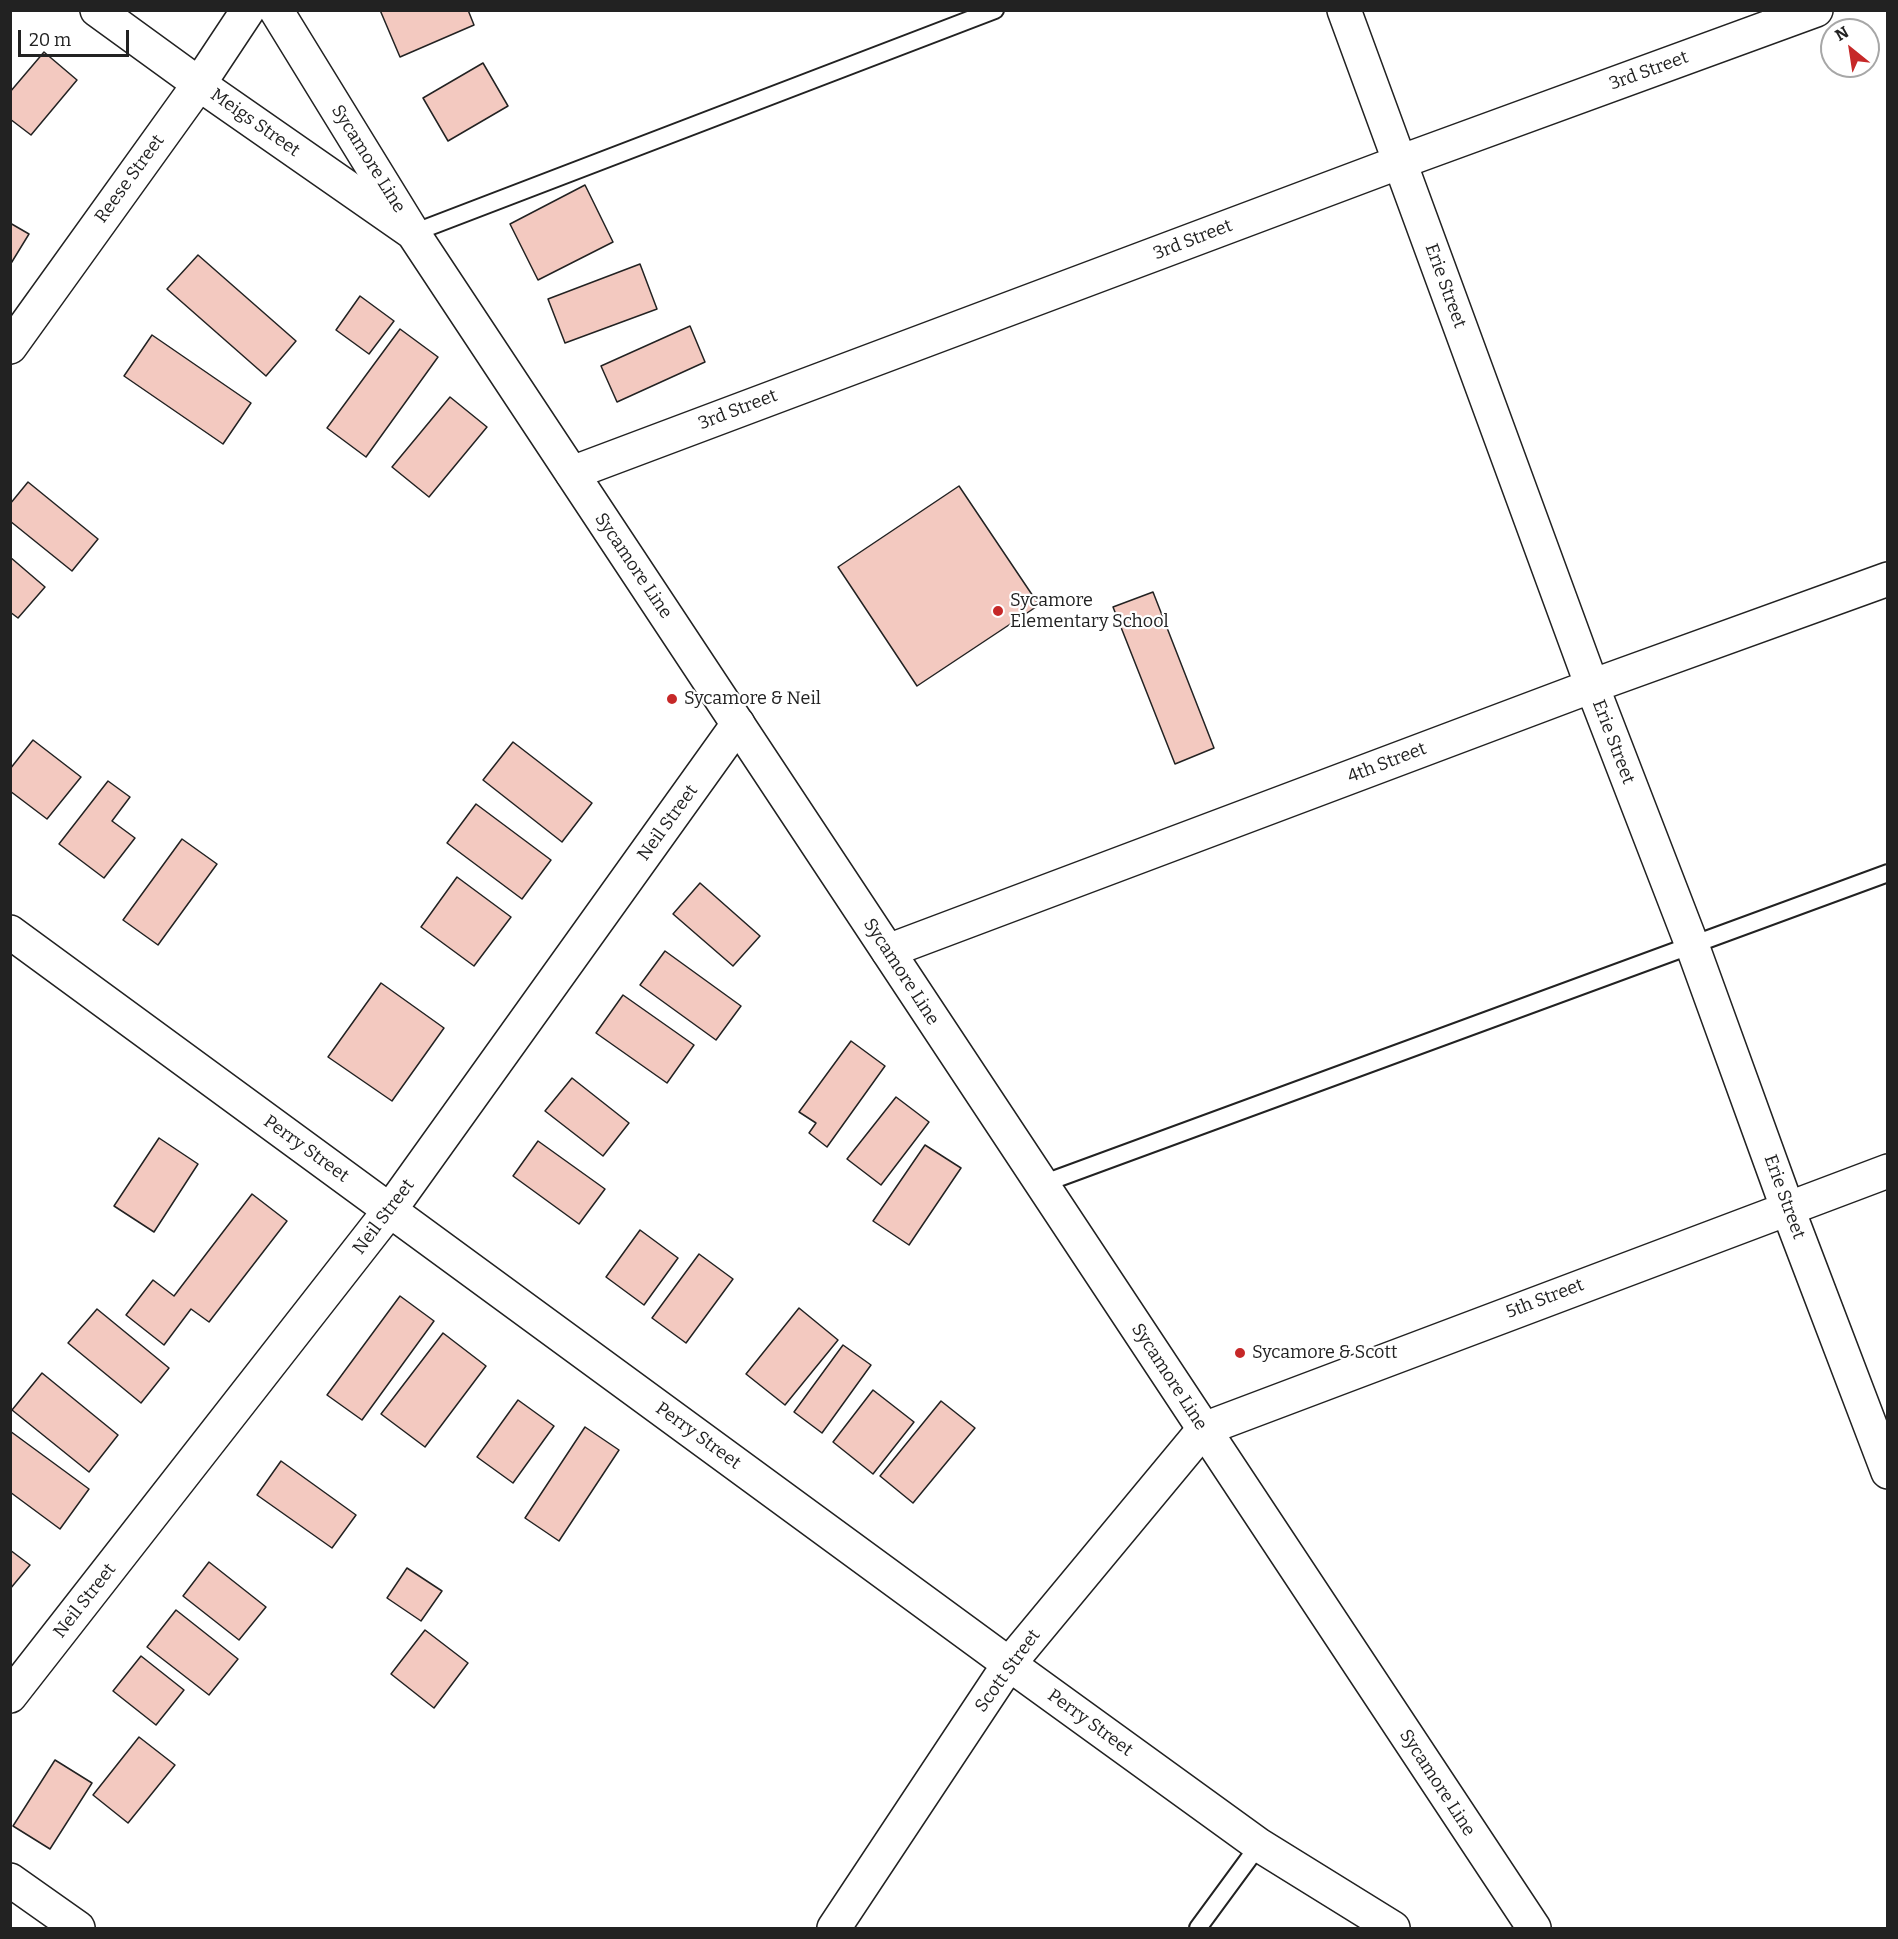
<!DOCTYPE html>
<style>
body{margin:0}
#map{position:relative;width:1898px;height:1939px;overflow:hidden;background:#fff;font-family:Bitter,serif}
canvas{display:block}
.frame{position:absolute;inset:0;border:12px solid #222;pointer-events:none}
.north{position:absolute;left:1820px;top:18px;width:60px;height:60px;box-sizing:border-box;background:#fff;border:2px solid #a7a7a7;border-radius:50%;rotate:330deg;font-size:16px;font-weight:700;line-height:24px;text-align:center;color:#222}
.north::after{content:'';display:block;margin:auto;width:21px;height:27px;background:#c62828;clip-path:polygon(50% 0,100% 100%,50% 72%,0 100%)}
.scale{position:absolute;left:18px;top:30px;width:111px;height:27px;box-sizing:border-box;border:3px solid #222;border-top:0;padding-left:8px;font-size:18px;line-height:21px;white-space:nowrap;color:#222;-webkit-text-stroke:4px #fff;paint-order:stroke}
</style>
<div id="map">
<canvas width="1898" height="1939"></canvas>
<div class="frame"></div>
<div class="north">N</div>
<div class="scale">20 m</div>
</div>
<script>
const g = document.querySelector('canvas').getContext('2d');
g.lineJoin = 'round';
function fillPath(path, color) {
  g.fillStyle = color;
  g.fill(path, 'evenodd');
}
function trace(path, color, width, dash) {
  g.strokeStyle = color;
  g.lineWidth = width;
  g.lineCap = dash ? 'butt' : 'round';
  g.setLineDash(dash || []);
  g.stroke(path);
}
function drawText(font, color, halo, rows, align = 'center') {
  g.font = font + ' Bitter,serif';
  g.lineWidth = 4.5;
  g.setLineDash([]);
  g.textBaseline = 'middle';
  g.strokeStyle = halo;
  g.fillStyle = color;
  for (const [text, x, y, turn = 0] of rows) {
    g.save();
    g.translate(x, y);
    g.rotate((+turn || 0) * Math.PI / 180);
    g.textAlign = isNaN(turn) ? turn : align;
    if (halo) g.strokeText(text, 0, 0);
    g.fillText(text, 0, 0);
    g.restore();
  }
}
const building = new Path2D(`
 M380 10H468L474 25 400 57Z
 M44 52 77 80 31 135 10 119V92Z
 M483 63 508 106 448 141 423 98Z
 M585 185 613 242 538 280 510 224Z
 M10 223 29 234 10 265Z
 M198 255 296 341 266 376 167 289Z
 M640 264 657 309 565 343 548 299Z
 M360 296 394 321 369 354 336 330Z
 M690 326 705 362 617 402 601 366Z
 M400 329 438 357 366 457 327 428Z
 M152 335 251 403 223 444 124 376Z
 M450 397 487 427 429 497 392 467Z
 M28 482 98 539 72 571 10 521V504Z
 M959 486 1039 605 917 686 838 567Z
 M10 557 45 587 18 618 10 612Z
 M1153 592 1214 748 1175 764 1113 607Z
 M33 740 81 777 47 819 10 791V769Z
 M513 742 592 803 562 842 483 780Z
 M108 781 130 797 112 821 135 838 104 878 59 844Z
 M476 804 551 860 522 899 447 843Z
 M182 839 217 864 158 945 123 920Z
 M457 877 511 917 474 966 421 927Z
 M700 883 760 936 733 966 673 914Z
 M665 951 741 1006 716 1040 640 985Z
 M381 983 444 1028 392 1101 328 1057Z
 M623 995 694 1045 667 1083 596 1033Z
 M851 1041 885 1066 827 1147 809 1133 816 1123 799 1112Z
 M572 1078 629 1123 603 1156 545 1111Z
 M896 1097 929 1122 881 1185 847 1159Z
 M159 1138 198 1164 154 1232 114 1206Z
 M538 1141 605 1189 579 1224 513 1176Z
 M925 1145 961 1168 909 1245 873 1221Z
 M252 1194 287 1221 209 1322 191 1309 164 1345 126 1315 153 1280 174 1296Z
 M640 1230 678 1258 644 1305 606 1277Z
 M699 1254 733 1279 686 1343 652 1318Z
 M400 1296 434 1321 362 1420 327 1395Z
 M799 1308 838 1340 785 1405 746 1374Z
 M97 1309 169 1368 141 1403 68 1343Z
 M443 1333 486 1366 425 1447 381 1414Z
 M843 1345 871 1365 822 1433 794 1412Z
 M42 1373 118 1435 89 1472 12 1410Z
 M873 1390 914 1422 873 1474 833 1442Z
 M518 1400 554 1426 513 1483 477 1457Z
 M941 1401 975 1428 913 1503 880 1476Z
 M585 1427 619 1450 559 1541 525 1518Z
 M10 1431 89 1489 60 1529 10 1492Z
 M281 1461 356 1515 332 1548 257 1495Z
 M10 1550 30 1565 10 1589Z
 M209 1562 266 1607 239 1640 183 1596Z
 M407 1568 442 1591 421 1621 387 1598Z
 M176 1610 238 1659 209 1695 147 1647Z
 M425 1630 468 1663 434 1708 391 1674Z
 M141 1656 184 1690 156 1725 113 1691Z
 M139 1737 175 1765 128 1823 93 1795Z
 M55 1760 92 1783 50 1849 13 1826Z`);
fillPath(building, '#f3c9c0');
trace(building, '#222', 1.5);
const service = new Path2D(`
 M413 233 995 10
 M1042 1184 1888 873
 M1198 1928 1259 1845`);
const minor = new Path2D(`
 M276 10 413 233
 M1344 10 1592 686 1692 945 1787 1207 1888 1472
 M10 347 199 84 248 10
 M572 473 1400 162 1816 10
 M10 932 1009 1664 1259 1845 1393 1928
 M888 951 1592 686 1888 579
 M10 1696 390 1210 738 724
 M834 1928 1009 1664 1204 1429 1888 1171`);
const tertiary = new Path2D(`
 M97 10 199 84 413 233 1534 1928`);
const primary = new Path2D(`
 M10 1880 78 1928`);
trace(service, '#222', 20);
trace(minor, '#222', 36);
trace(tertiary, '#222', 36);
trace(primary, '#222', 36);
trace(service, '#fff', 16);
trace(minor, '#fff', 33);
trace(tertiary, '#fff', 33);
trace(primary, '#fff', 33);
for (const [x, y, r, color] of [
 [998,611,6,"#c62828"],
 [672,699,6,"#c62828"],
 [1240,1353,6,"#c62828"]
]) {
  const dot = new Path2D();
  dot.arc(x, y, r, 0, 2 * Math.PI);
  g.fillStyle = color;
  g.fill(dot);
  trace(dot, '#fff', 2);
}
drawText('18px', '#222', '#fff', [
 ["3rd Street",1649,71,-20],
 ["Meigs Street",255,123,35],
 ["Sycamore Line",368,159,58],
 ["Reese Street",130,179,-54],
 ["3rd Street",1193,240,-21],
 ["Erie Street",1445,286,70],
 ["3rd Street",738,410,-21],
 ["Sycamore Line",633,566,56],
 ["Erie Street",1613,742,69],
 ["4th Street",1387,763,-21],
 ["Neil Street",668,823,-54],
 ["Sycamore Line",901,972,57],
 ["Perry Street",306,1149,36],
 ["Erie Street",1784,1197,70],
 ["Neil Street",384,1217,-53],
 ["5th Street",1545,1299,-21],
 ["Sycamore Line",1169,1377,57],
 ["Perry Street",698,1436,36],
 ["Neil Street",85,1601,-52],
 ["Scott Street",1008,1671,-54],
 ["Perry Street",1090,1723,36],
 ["Sycamore Line",1437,1783,57]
]);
drawText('18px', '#222', '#fff', [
 ["Sycamore",1010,601],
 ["Elementary School",1010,622],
 ["Sycamore & Neil",684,699],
 ["Sycamore & Scott",1252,1353]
], 'left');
</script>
